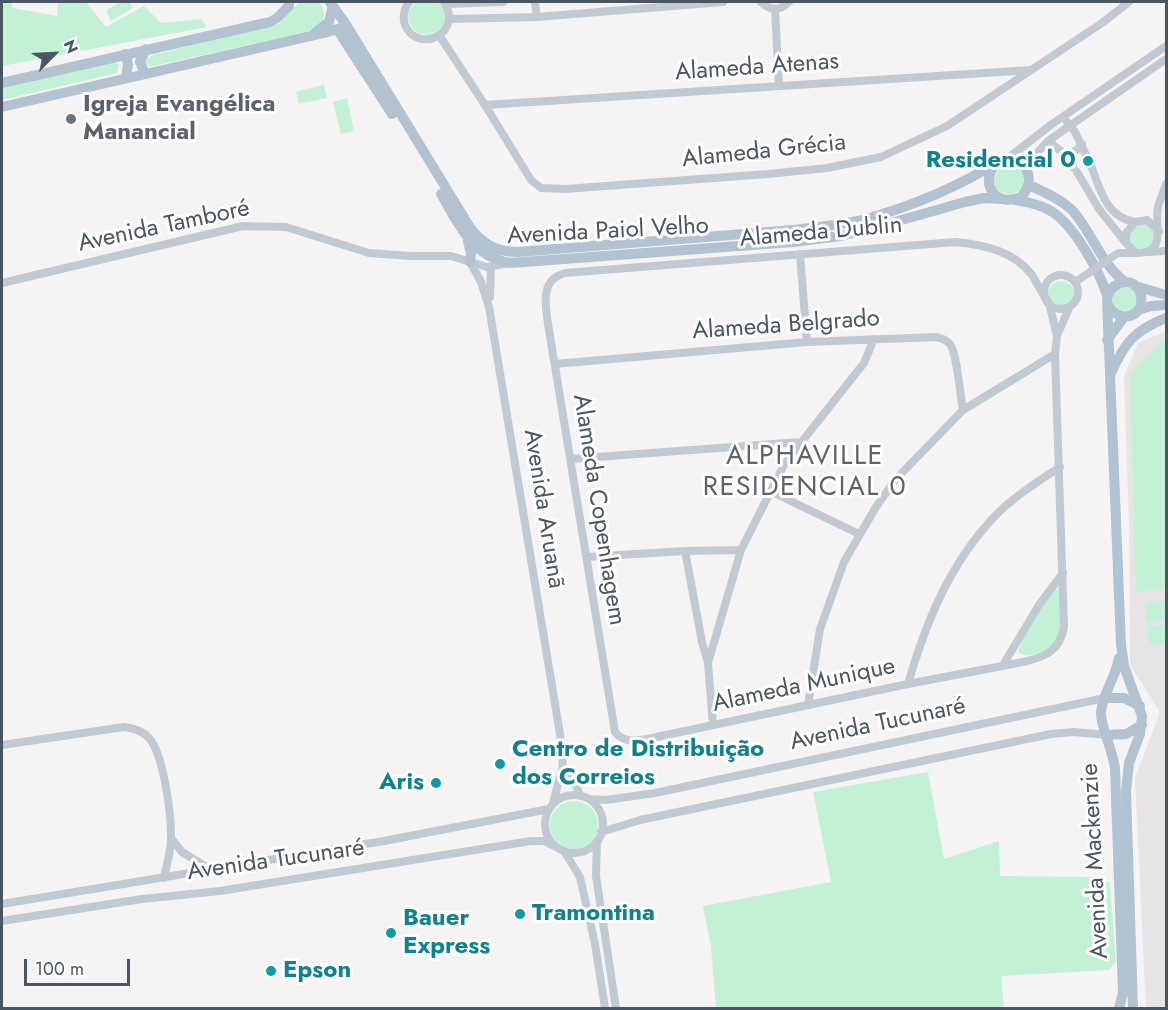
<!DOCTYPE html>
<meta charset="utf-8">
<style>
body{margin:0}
#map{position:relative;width:1168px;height:1010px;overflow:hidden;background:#f5f3f3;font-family:Jost,sans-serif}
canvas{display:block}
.frame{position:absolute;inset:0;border:3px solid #4a5661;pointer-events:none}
.north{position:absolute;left:24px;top:24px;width:60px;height:60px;-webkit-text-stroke:4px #fff;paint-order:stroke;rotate:66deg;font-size:16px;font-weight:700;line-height:24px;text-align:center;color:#4a5661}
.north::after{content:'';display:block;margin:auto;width:21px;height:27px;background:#4a5661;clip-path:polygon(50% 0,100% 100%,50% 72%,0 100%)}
.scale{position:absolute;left:24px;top:959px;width:106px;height:27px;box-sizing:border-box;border:3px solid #4a5661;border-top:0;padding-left:8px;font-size:18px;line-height:21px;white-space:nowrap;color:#4a5661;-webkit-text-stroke:4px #fff;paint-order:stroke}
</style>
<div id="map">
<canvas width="1168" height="1010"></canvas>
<div class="frame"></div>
<div class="north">N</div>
<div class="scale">100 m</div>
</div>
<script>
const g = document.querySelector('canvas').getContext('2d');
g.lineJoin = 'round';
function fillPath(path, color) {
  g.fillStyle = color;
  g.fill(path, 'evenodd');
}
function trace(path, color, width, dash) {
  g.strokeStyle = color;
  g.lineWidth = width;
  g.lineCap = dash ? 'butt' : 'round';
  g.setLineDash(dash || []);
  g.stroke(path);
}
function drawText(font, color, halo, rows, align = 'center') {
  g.font = font + ' Jost,sans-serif';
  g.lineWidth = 6;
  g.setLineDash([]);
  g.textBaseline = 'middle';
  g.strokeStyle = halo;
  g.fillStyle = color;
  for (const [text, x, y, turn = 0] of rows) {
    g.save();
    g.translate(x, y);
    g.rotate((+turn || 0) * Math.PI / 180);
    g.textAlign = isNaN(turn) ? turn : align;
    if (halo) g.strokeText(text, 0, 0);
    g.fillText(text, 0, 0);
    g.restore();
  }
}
fillPath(new Path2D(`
 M1166 331V1008H1146L1135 778 1160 712 1130 665 1129 520 1124 376 1138 343Z`), '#e6e4e5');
fillPath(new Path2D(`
 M2 2H11L13 8 57 16 58 2H86L106 27 144 6 161 23 201 19 207 27 2 66Z
 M121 2H129L133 8 111 21 106 10Z
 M299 2H320C329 22 322 24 304 33L149 67 144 61 153 55 279 24Z
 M415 2H438C465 28 409 54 408 13Z
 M112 61 119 65 117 73 2 100V86Z
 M324 85 327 98 299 104 296 92Z
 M347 98 354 131 341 134 333 102Z
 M1008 162 1023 168V189C998 206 980 175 1008 162Z
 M1129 236a13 13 0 1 1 26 0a13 13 0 1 1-26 0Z
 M1048 294a13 13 0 1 1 26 0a13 13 0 1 1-26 0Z
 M1120 285 1134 288 1139 301 1132 312 1115 310 1110 296Z
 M1166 339V589L1136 592 1130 374Z
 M1058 589 1061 590V635L1048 651C1038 653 1026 659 1018 652 1025 629 1041 609 1055 590Z
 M1166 601V620L1147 622 1146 603Z
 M1166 625V644L1149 645 1148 626Z
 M928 772 944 859 999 841 1000 876 1100 877 1110 883 1116 962 1109 970 1001 976 1004 1008H716L711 947 703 906 831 882 813 792Z
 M550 825a24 24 0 1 1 48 0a24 24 0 1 1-48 0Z`), '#c3f1d5');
trace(new Path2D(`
 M409 2C404 9 402 16 405 25 418 55 464 33 444 2
 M535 2 537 17
 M761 2C770 11 780 11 789 2
 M446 4 503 2
 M775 9 779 86
 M449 19 537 17 723 2
 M439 35 485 105 531 180 541 188 565 189 768 174 827 168 881 157 947 126 1102 23 1129 2
 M485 105 1031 70
 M1067 122 1075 132 1087 157
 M1048 141 1066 155 1073 167
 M1066 155 1077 150 1082 144
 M1007 159 1052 124 1166 46
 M1090 163C1100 188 1105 217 1135 222
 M1025 166 1048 141 1166 59
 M1077 172 1099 209 1126 243
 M1159 231 1147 220 1135 222 1126 233V243L1136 253C1168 253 1154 227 1158 207 1160 199 1164 191 1166 184
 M1148 252 1166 251
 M1119 253H1136
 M800 254 807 342
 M470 262 481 282 489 307 560 734 563 766 553 803
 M1044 292a17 17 0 1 1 34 0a17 17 0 1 1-34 0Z
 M1075 282 1090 272
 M2 283 243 226 286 227 369 253 410 256H451L487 267 509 263
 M490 297 491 267
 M1047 300C1041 292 1037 283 1032 275 1014 251 984 245 956 242L565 273C538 280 546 308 549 330L615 732C624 743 634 741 647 739L908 684 1023 662C1045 657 1060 651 1064 627L1055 354 1057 336 1070 306
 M1049 303 1057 336
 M555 364 807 342 936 337C940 338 946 340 949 343 957 350 960 396 963 410
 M570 459 800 442
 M770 491 859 534
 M685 551 702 642 708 663
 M586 557 685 551 741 550
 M1003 665 1039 605 1063 573
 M908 684C926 622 949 565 994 517 1013 497 1037 482 1060 467
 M808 705 820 629 844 562 876 507 895 480 963 410 1055 354
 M713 725 708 663 741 550 785 463 864 363 874 339
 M2 745 124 727C133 728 142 730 149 738 164 755 171 814 171 836 171 851 167 864 164 878
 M563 766 573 779 580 795
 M545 824a29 29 0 1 1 58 0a29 29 0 1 1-58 0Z
 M589 799 606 800 655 793 1105 698
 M601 832 640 820 1051 734 1073 732 1107 735
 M171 838 182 852 211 870
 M597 841 596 876 616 1008
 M564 851 580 877 595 944 605 1008
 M2 904 384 841 549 809
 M2 921 142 899 220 891 531 841H544L556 847`), '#c1cad2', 8);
trace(new Path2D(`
 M330 2 347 26 471 229C484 245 497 252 518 252L793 230C817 227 842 225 866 219 912 206 960 186 1001 160 1025 154 1038 179 1021 197 997 208 979 185 995 164
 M337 29 392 114
 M315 33 329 22 333 6
 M125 54 128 64 126 78
 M145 74 140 62 146 49
 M2 83 270 22 277 18 289 6V2
 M2 107 324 33 344 27
 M1029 185C1044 192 1061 199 1073 211 1092 233 1101 264 1125 282
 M441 194C458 223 472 257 510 263L793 242 841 236 870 229 965 202 984 198 1001 199
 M1015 200C1028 202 1043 205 1054 213 1075 228 1099 270 1107 295
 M468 241 471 253 470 262
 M1135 286 1166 295
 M1108 305C1118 324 1145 318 1141 296 1137 274 1109 280 1107 300L1121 644 1124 666 1142 716 1140 734 1129 763 1126 792 1133 1008
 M1138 310 1151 306 1166 305
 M1107 340 1124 317
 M1111 373C1125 342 1135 330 1166 318
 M1105 698H1124L1140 706
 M1107 735 1126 734 1142 725
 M1119 1008 1123 993 1115 768C1113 750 1100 726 1101 712 1102 695 1116 677 1119 658`), '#b3c2d1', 10);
trace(new Path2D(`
 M1090 272 1115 255`), '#c1cad2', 8);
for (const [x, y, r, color] of [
 [71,119,6,"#6b7280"],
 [1088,161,6,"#0f9aa8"],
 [500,764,6,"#0f9aa8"],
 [436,783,6,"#0f9aa8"],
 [520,914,6,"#0f9aa8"],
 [391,933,6,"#0f9aa8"],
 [271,971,6,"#0f9aa8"]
]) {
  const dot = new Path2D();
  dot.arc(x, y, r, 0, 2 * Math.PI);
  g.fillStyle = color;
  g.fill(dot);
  trace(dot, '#fff', 2);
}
drawText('24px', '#4a5661', '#fff', [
 ["Alameda Atenas",757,68,-4],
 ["Alameda Grécia",764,152,-6],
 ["Avenida Tamboré",164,227,-12],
 ["Avenida Paiol Velho",608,232,-3],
 ["Alameda Dublin",821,233,-5],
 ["Alameda Belgrado",786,326,-4],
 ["Avenida Aruanã",543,509,81],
 ["Alameda Copenhagem",598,510,81],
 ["Alameda Munique",804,686,-12],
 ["Avenida Tucunaré",878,725,-12],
 ["Avenida Tucunaré",276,861,-8],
 ["Avenida Mackenzie",1096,861,-93]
]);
drawText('bold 24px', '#5b616d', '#fff', [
 ["Igreja Evangélica",83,105],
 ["Manancial",83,133]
], 'left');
drawText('bold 24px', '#0d838f', '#fff', [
 ["Residencial 0",1076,161,"right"],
 ["Centro de Distribuição",512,750],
 ["dos Correios",512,778],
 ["Aris",424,783,"right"],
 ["Tramontina",532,914],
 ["Bauer",403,919],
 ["Express",403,947],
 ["Epson",283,971]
], 'left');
g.letterSpacing = '1.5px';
drawText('27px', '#5f6368', '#fff', [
 ["ALPHAVILLE",805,457],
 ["RESIDENCIAL 0",805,488]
]);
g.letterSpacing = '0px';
</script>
